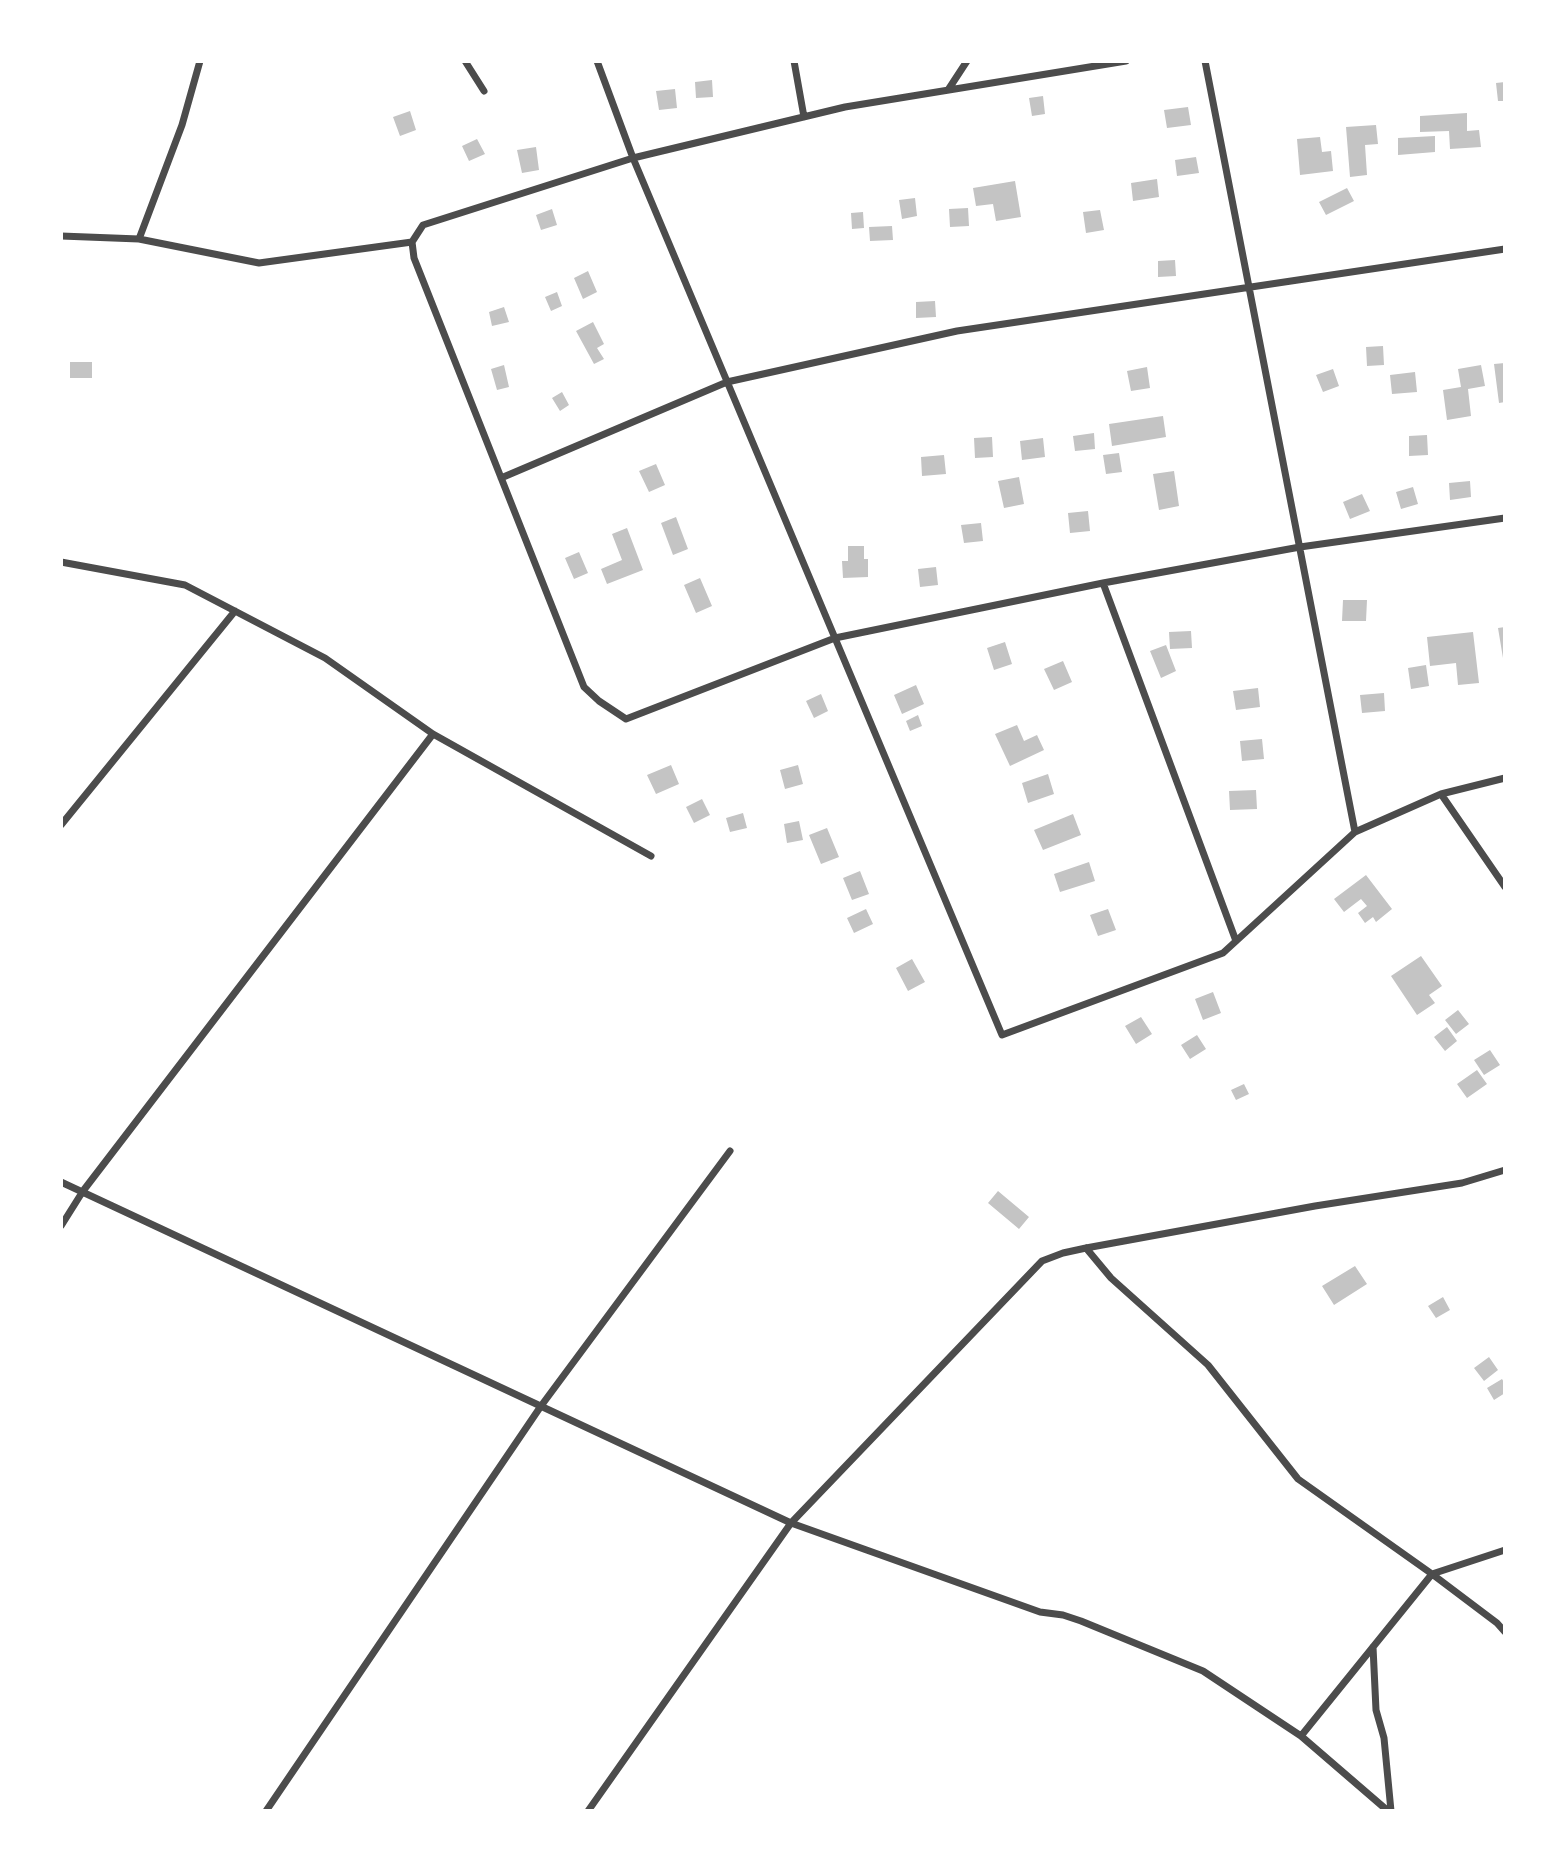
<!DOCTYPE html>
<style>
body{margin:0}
#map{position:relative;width:1566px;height:1872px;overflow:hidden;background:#fff;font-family:"Nunito Sans",sans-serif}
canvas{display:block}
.frame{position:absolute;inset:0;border:63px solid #fff;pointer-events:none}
</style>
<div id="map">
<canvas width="1566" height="1872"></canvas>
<div class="frame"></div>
</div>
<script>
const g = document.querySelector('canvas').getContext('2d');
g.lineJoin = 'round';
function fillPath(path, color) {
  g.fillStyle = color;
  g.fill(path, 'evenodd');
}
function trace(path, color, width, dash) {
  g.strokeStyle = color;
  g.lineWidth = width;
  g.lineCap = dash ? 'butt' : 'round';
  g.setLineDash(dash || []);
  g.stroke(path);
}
fillPath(new Path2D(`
 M712 80 713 97 696 98 695 82Z
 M1505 82V101H1498L1496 83Z
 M675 89 677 108 659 110 656 91Z
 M1043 96 1045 114 1032 116 1029 98Z
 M1188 107 1191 125 1167 128 1164 110Z
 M410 111 416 130 400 136 393 117Z
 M1467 113V131L1479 130 1481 147 1450 149 1449 131 1420 132V116Z
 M1376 125 1378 144 1365 145 1367 175 1350 177 1346 127Z
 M1435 136V152L1398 155V138Z
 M1320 137 1322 152 1331 151 1333 171 1300 175 1297 139Z
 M477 139 485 154 469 161 462 146Z
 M536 147 539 170 522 173 517 150Z
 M1196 157 1199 173 1177 176 1175 160Z
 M1157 179 1159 197 1133 201 1131 183Z
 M1015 181 1021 217 996 221 993 204 976 206 973 188Z
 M1347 188 1354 201 1326 215 1319 202Z
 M915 198 917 216 902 219 899 200Z
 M968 208 969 226 950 227 949 209Z
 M552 209 557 225 541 230 536 215Z
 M1100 210 1104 230 1086 233 1083 212Z
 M863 212 864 228 852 229 851 213Z
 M892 226 893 240 870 241 869 227Z
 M1175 260 1176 276 1158 277V261Z
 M588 271 597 292 583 299 574 278Z
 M557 292 562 306 551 311 545 297Z
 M935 301 936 317 916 318V302Z
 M504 307 509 322 492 326 489 312Z
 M593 322 604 344 597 348 604 359 594 364 576 331Z
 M1383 346 1384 365 1367 366 1366 347Z
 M70 362H92V378H70Z
 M1505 363V402L1499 403 1494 364Z
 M504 365 509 387 497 390 491 369Z
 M1481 365 1485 386 1468 389 1471 416 1447 420 1443 390 1461 387 1458 369Z
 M1147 367 1150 388 1131 391 1127 371Z
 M1333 369 1339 386 1323 392 1316 375Z
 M1415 372 1417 392 1392 394 1390 375Z
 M562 392 569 405 560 411 552 398Z
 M1163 416 1166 437 1112 446 1109 424Z
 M1094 433 1095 449 1075 451 1073 436Z
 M1427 435 1428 455 1409 456V436Z
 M992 437 993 457 975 458 974 438Z
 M1043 438 1045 457 1022 460 1020 441Z
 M1119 453 1122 472 1106 474 1103 455Z
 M944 455 946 474 922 476 921 457Z
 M656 464 665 485 649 492 639 471Z
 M1174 471 1179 506 1159 510 1153 474Z
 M1019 477 1024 504 1004 508 998 481Z
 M1470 481 1471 497 1450 500 1449 483Z
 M1413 487 1418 504 1401 509 1396 492Z
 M1362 494 1370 511 1350 519 1343 502Z
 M1088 511 1090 531 1070 533 1068 513Z
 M676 517 688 549 673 555 661 523Z
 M981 523 983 541 964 543 961 525Z
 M627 528 643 570 607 584 601 569 622 560 612 534Z
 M848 546H864V559H868V577L843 578 842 561H848Z
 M579 552 588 573 574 579 565 558Z
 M936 567 938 585 920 587 918 569Z
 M700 578 712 606 696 613 684 585Z
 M1343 600H1367L1366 621H1342Z
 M1505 627V658H1503L1498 628Z
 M1191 631 1192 648 1170 649 1169 632Z
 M1473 632 1479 683 1458 685 1456 663 1430 666 1427 637Z
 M1005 642 1012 664 994 670 987 648Z
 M1166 645 1176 671 1161 678 1150 651Z
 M1063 661 1072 682 1054 690 1044 669Z
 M1426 665 1429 686 1411 689 1408 668Z
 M916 685 924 704 902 714 894 695Z
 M1258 688 1260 707 1236 710 1233 691Z
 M1384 693 1385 711 1362 713 1360 695Z
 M821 694 828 711 814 718 806 701Z
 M918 715 922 726 910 731 906 721Z
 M1017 725 1024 741 1037 735 1044 750 1010 766 995 734Z
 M1262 739 1264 759 1242 761 1240 741Z
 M671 765 679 784 656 794 647 775Z
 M798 765 803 784 785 789 780 770Z
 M1048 774 1054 794 1028 803 1022 783Z
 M1256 790 1257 809 1230 810 1229 791Z
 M702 799 710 815 694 823 686 807Z
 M743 813 747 828 730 832 726 818Z
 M1073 814 1081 835 1043 850 1034 830Z
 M799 821 803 840 787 843 784 824Z
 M827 828 839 857 821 864 809 835Z
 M1089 862 1095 881 1060 892 1054 874Z
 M860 871 869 894 852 900 843 878Z
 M1366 875 1392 909 1376 922 1373 917 1365 923 1358 913 1367 906 1361 899 1344 912 1334 899Z
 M866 909 873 924 854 933 847 918Z
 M1108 909 1116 930 1098 936 1090 915Z
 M1421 956 1442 986 1429 995 1435 1003 1417 1015 1391 976Z
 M912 959 925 982 908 991 896 968Z
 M1213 992 1221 1013 1203 1020 1195 999Z
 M1458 1010 1469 1024 1456 1034 1445 1020Z
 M1141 1017 1152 1034 1136 1044 1125 1026Z
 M1447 1027 1457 1041 1445 1051 1434 1037Z
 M1197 1035 1206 1049 1190 1059 1181 1045Z
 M1490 1050 1500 1065 1484 1075 1474 1060Z
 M1477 1070 1487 1084 1467 1098 1457 1084Z
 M1244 1084 1249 1094 1236 1100 1231 1090Z
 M998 1191 1029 1217 1019 1229 988 1203Z
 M1355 1266 1367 1284 1334 1305 1322 1286Z
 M1443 1297 1450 1310 1436 1318 1428 1306Z
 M1489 1357 1498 1370 1484 1381 1474 1368Z
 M1502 1379 1505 1384V1393L1494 1400 1487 1388Z`), '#c4c4c4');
trace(new Path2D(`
 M465 61 484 91
 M597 61 633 158 1002 1035 1223 953 1355 832 1441 794 1505 778
 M794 61 804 117
 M1126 61 845 107 633 158 423 225 412 242 414 258 584 687 599 701 626 719 835 638 1103 583 1300 547 1505 518
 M1205 61 1355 832
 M948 90 967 61
 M61 236 139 239 259 263 412 242
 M139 239 182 125 200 61
 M501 478 727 382 957 331 1505 249
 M61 562 185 585 325 658 433 734 651 856
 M1103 583 1236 941
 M1441 794 1505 887
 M61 825 235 611
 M61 1182 791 1523 1040 1612 1063 1615 1081 1621 1203 1671 1301 1736 1388 1811
 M61 1226 83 1191 433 734
 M1086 1248 1111 1278 1208 1365 1298 1479 1432 1574 1497 1623 1505 1632
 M1373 1647 1376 1710 1384 1738 1391 1811
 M1301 1736 1432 1574 1505 1550
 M266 1811 541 1406 730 1151
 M588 1811 791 1523 1042 1261 1063 1253 1086 1248 1315 1206 1462 1183 1505 1170`), '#4c4c4c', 7);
</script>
